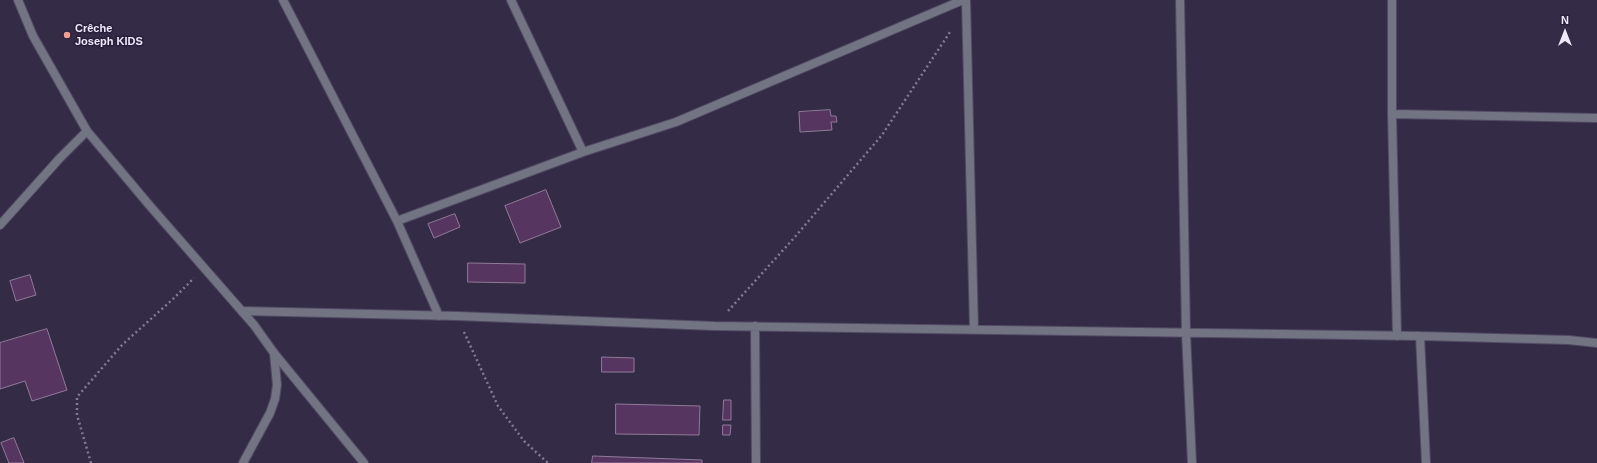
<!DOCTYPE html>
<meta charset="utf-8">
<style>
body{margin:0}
#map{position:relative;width:1597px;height:463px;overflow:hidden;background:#342c47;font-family:Arial,sans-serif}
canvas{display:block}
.north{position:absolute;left:1545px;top:12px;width:40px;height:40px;-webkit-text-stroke:3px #2a223d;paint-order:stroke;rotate:0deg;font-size:11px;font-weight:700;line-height:16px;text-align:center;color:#eee9fb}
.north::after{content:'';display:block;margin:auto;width:14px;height:18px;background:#eee9fb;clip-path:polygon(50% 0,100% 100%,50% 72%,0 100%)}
</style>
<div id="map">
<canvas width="1597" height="463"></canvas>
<div class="north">N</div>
</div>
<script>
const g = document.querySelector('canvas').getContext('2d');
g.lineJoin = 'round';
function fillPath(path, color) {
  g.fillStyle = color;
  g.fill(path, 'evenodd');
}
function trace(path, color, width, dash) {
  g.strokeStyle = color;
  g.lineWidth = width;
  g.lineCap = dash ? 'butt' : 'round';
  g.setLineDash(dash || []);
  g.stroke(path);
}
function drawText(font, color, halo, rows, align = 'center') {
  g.font = font + ' Arial,sans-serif';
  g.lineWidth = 3.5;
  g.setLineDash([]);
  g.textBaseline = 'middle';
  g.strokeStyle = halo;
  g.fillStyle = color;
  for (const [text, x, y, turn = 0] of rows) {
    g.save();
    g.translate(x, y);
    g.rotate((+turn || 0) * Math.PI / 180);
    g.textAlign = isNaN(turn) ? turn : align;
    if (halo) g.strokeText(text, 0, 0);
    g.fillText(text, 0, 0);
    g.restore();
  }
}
const building = new Path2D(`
 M830 110 831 116H836L837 122H831L832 130 800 132 799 112Z
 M546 190 561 227 520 243 505 206Z
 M455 214 460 227 434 238 428 224Z
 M468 263 525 264V283L468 282Z
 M30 275 36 295 16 301 10 281Z
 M47 329 67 390 32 401 25 381 0 389V343Z
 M602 357 634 358V372H602Z
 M724 400H731V420H723Z
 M616 404 700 406 699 435 616 434Z
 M723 425H731L730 435H723Z
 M14 438 24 463H9L1 443Z
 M593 456 702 460V463H592Z`);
fillPath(building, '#563661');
trace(building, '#907a98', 1);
const minor = new Path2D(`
 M283 0 397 221 439 316
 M511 0 583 152
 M966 0 974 329
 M1180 0 1186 333 1192 463
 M1392 0V114L1397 336
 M1392 114 1597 118
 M397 221 583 152 676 122 963 0
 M0 225 59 159 87 131
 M242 311 457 316 714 326 1420 336 1569 340 1597 343
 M755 326 756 463
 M1420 336 1426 463
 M274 353 364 463`);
const tertiary = new Path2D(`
 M18 0 33 36 87 131 150 206 254 325 274 353 277 385 275 399 270 413 243 463`);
trace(minor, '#524a64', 10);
trace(tertiary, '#524a64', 10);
trace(new Path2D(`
 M728 311 794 238 882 135 950 32
 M464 332 498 406 524 441 548 463
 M91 463 77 415V397L122 345 173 299 194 278`), '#827b93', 2.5, [2, 3]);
trace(minor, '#727483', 8);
trace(tertiary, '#727483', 8);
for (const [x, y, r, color] of [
 [67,35,4,"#f59d8d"]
]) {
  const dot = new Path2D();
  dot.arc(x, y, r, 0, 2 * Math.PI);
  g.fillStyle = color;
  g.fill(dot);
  trace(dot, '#2a223d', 1.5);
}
drawText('bold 11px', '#eee9fb', '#2a223d', [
 ["Crêche",75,29],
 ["Joseph KIDS",75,42]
], 'left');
</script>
